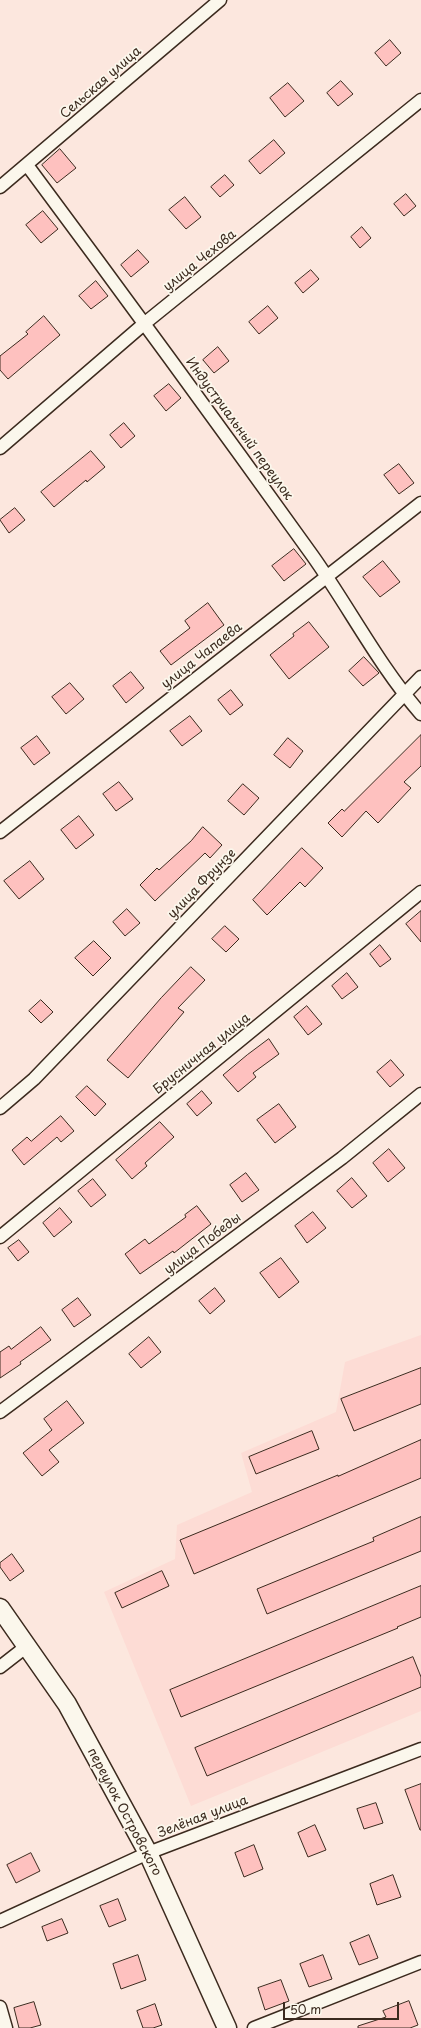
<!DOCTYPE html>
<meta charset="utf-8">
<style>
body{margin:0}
#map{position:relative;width:421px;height:2028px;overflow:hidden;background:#fce7de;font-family:"Playpen Sans",sans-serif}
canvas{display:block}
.scale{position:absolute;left:283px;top:2002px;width:116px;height:18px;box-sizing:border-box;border:2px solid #3b2a1e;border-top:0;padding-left:5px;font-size:12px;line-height:14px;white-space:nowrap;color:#3b2a1e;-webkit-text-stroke:3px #fbf7ec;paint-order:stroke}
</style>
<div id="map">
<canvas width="421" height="2028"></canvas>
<div class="scale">50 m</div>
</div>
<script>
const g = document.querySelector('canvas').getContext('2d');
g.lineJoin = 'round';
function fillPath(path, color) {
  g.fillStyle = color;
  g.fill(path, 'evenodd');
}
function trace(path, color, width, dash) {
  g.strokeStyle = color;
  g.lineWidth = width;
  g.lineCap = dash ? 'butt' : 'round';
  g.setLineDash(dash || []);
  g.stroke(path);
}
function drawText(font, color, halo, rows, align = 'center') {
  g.font = font + ' "Playpen Sans",sans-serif';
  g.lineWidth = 3.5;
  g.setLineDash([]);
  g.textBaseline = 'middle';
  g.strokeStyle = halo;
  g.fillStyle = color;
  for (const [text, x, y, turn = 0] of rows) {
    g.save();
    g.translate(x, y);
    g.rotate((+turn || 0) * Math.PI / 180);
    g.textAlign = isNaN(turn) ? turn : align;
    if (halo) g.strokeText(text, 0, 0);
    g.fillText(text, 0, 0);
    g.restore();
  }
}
fillPath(new Path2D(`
 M421 1335V1711L191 1806 104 1592 175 1559 177 1525 252 1492 241 1453 336 1412 345 1362Z`), '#fddcd5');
const building = new Path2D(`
 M390 40 401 53 386 66 375 53Z
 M341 81 353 94 338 106 327 93Z
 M288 83 304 101 285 117 270 98Z
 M274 140 285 153 260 174 249 161Z
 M60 149 76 168 57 183 42 165Z
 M225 175 234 185 220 197 211 187Z
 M406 194 416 206 404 216 394 204Z
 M185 197 201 217 186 229 169 210Z
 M43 211 58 229 41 243 26 225Z
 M362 227 371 238 360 248 351 237Z
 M138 250 149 262 131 277 121 265Z
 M311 270 319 279 303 293 295 283Z
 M96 281 108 296 91 309 79 296Z
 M268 306 278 318 259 334 249 322Z
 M44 316 60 335 8 379 0 370V356L28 334 26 332Z
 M218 347 229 361 214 373 203 360Z
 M169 384 181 398 166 411 154 396Z
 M124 423 135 436 121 448 110 435Z
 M91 451 105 467 87 482 86 480 54 507 41 492Z
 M399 464 414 483 399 494 384 475Z
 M15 508 25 520 9 533 0 520Z
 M294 549 306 564 284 581 272 566Z
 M383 561 400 582 380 597 363 577Z
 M208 603 224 625 171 665 160 651 190 628 185 621Z
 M309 622 329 647 289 679 270 655 294 636 293 634Z
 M364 657 379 673 363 686 349 671Z
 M131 672 144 688 126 703 113 686Z
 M70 683 84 699 66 714 52 697Z
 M231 690 243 705 230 715 218 700Z
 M190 716 202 731 182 746 170 731Z
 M421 735V766L404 782 411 788 378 823 366 811 342 837 328 823 342 809 344 811Z
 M37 736 50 753 34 765 21 748Z
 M288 738 303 751 290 768 274 755Z
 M119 782 133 799 116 811 103 794Z
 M243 784 259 798 244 815 228 801Z
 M79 816 94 835 76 849 61 830Z
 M203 827 222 845 210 858 205 853 155 901 140 885 157 868 159 870 191 841Z
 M302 848 323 868 305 887 300 882 267 915 253 900Z
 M30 861 44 879 19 899 4 881Z
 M127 909 140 923 125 936 113 922Z
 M421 911V942L406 924Z
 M225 926 239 939 226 952 212 939Z
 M94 941 111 958 93 976 75 958Z
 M380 945 391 959 380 967 370 954Z
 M191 967 205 980 178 1008 184 1012 128 1078 107 1060 161 998Z
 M347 973 358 987 342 999 332 986Z
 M41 1000 53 1012 41 1023 29 1011Z
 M307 1006 322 1024 308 1035 294 1017Z
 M269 1039 279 1054 253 1073 256 1077 238 1092 223 1075 247 1055Z
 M391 1060 404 1075 390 1087 377 1072Z
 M87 1086 106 1104 95 1116 76 1097Z
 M202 1091 212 1103 197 1116 187 1104Z
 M279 1104 296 1127 275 1143 257 1120Z
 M61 1116 74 1131 61 1142 57 1137 24 1165 12 1150 27 1137 31 1141Z
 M160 1122 174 1137 145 1163 147 1166 132 1179 116 1160Z
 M389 1149 405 1168 388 1182 373 1163Z
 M246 1173 259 1190 242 1202 230 1185Z
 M352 1178 367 1196 352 1208 337 1191Z
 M93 1179 106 1195 91 1207 78 1191Z
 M197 1206 211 1224 174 1253 173 1251 140 1274 125 1254 145 1239 149 1244 186 1217 185 1215Z
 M60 1208 72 1222 54 1237 43 1223Z
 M313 1212 326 1228 307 1243 295 1226Z
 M19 1240 29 1252 18 1261 8 1248Z
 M281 1258 299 1282 279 1298 260 1273Z
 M215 1288 225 1301 210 1314 199 1301Z
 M78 1298 91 1315 74 1327 62 1310Z
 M41 1327 51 1340 20 1362 21 1364 0 1378V1352L9 1346 11 1349Z
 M149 1337 161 1352 141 1368 129 1354Z
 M421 1368V1404L354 1431 341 1399Z
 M67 1401 84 1423 49 1450 59 1462 42 1476 23 1453 52 1430 44 1419Z
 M312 1431 319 1449 256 1474 249 1457Z
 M421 1440V1478L194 1574 180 1540 338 1475V1476Z
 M421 1517V1551L267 1614 257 1589 374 1541 373 1538Z
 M12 1554 24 1571 10 1581 0 1567V1563Z
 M162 1571 169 1586 122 1608 115 1593Z
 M421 1586V1617L397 1627 398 1628 181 1717 170 1690Z
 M413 1657 421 1677V1687L207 1776 195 1748Z
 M421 1784V1830H420L405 1790Z
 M376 1803 383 1823 364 1829 357 1809Z
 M315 1825 326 1850 308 1857 298 1833Z
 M254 1845 263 1869 244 1877 235 1853Z
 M31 1853 40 1871 16 1883 7 1865Z
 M393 1875 401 1897 377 1905 370 1884Z
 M118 1899 126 1920 109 1927 100 1906Z
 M62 1919 68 1933 47 1941 42 1927Z
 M369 1935 378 1958 359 1965 350 1943Z
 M138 1955 146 1980 121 1989 113 1964Z
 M323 1955 332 1979 309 1987 300 1964Z
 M281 1980 289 2001 265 2010 258 1988Z
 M409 2001 418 2025 410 2028H358V2026L386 2017 383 2011Z
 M34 2002 41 2025 30 2028H19L14 2008Z
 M155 2004 162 2025 153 2028H143L137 2011Z`);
fillPath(building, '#fec1bf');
trace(building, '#3b2a1e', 1);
const street = new Path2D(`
 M27 165C123 294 218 424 312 555 349 607 379 666 421 714
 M0 187 220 0
 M0 448 145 323 421 100
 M0 832 421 503
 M0 1108 34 1079 421 677
 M0 1237 421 892
 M0 1412 342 1158 421 1094
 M0 1667 27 1646
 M0 1921 148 1853 421 1749
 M0 2007 6 2028
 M254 2028 421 1962`);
const secondary = new Path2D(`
 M0 1608 67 1704 148 1853 227 2028`);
trace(street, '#3b2a1e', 15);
trace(secondary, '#3b2a1e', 21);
trace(street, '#fbf7ec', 12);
trace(secondary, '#fbf7ec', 18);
drawText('13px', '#3b2a1e', '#fbf7ec', [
 ["Сельская улица",101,83,-41],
 ["улица Чехова",200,261,-39],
 ["Индустриальный переулок",239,429,54],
 ["улица Чапаева",202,656,-38],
 ["улица Фрунзе",202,884,-46],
 ["Брусничная улица",202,1054,-39],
 ["улица Победы",203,1244,-37],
 ["переулок Островского",124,1812,62],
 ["Зелёная улица",203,1817,-21]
]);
</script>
